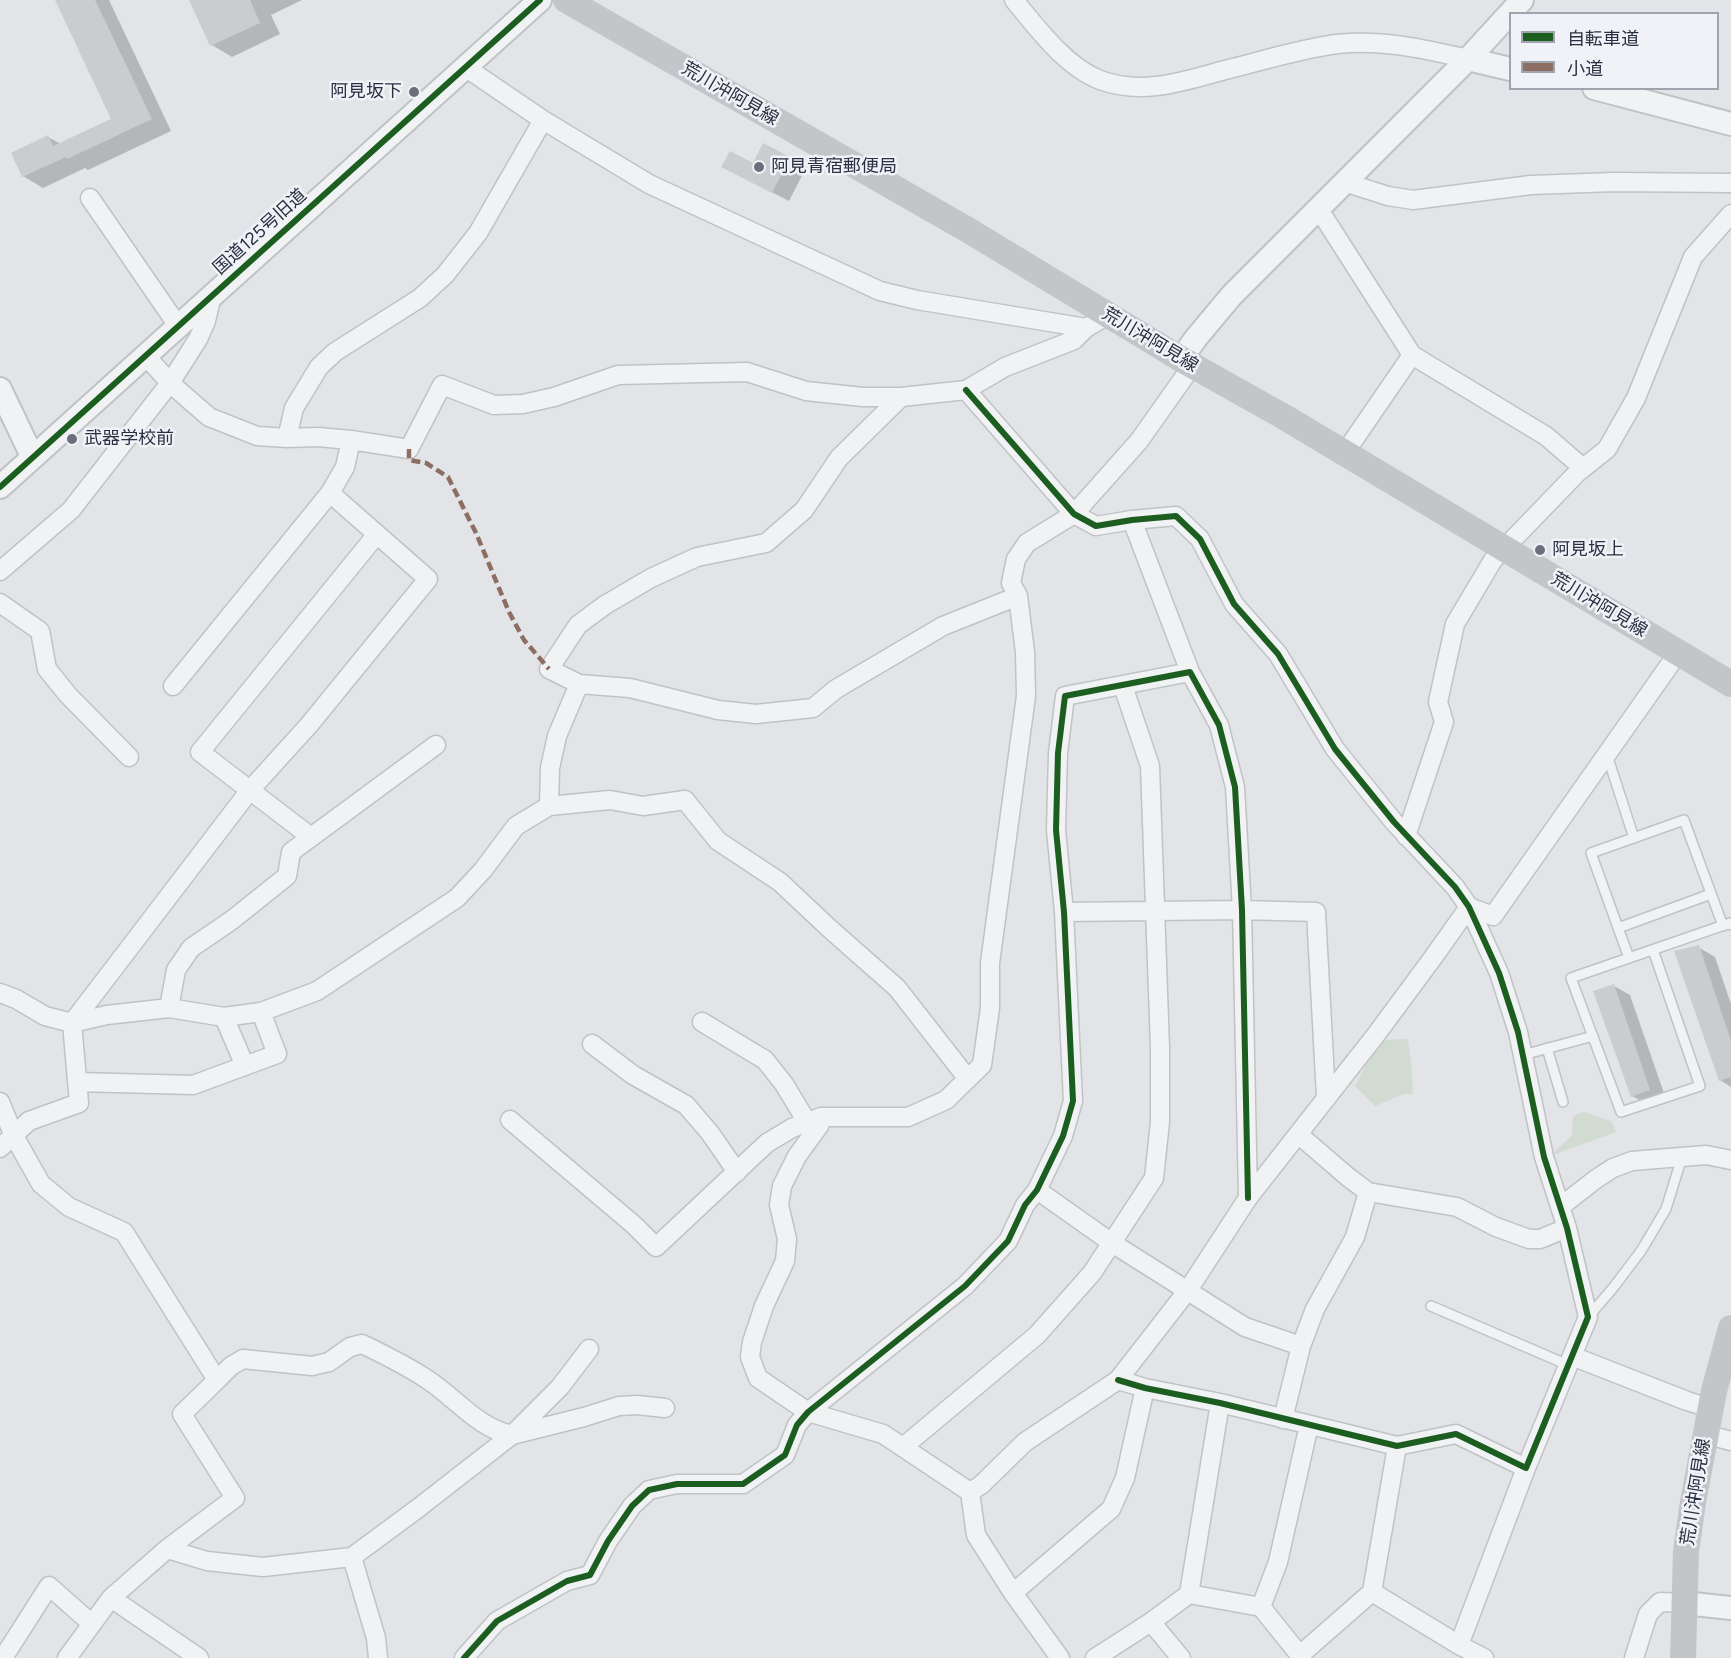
<!DOCTYPE html>
<meta charset="utf-8">
<style>
body{margin:0}
#map{position:relative;width:1731px;height:1658px;overflow:hidden;background:#e2e4e7;font-family:Figtree,"Noto Sans JP",sans-serif}
canvas{display:block}
.legend{position:absolute;left:1509px;top:12px;width:210px;height:78px;box-sizing:border-box;background:#f0f2f7;border:2px solid #a0a4ae;margin:0;padding:8px 10px;list-style:none;font-size:18px;color:#293041}
.legend li{display:flex;align-items:center;gap:12px;height:30px}
.legend b{width:30px;border:2px solid #a0a4ae}
</style>
<div id="map">
<canvas width="1731" height="1658"></canvas>
<ul class="legend">
<li><b style="height:8px;background:#1b5e20"></b>自転車道</li>
<li><b style="height:8px;background:#8d6e63"></b>小道</li>
</ul>
</div>
<script>
const g = document.querySelector('canvas').getContext('2d');
g.lineJoin = 'round';
function fillPath(path, color) {
  g.fillStyle = color;
  g.fill(path, 'evenodd');
}
function trace(path, color, width, dash) {
  g.strokeStyle = color;
  g.lineWidth = width;
  g.lineCap = dash ? 'butt' : 'round';
  g.setLineDash(dash || []);
  g.stroke(path);
}
function drawText(font, color, halo, rows, align = 'center') {
  g.font = font + ' Figtree,"Noto Sans JP",sans-serif';
  g.lineWidth = 5;
  g.setLineDash([]);
  g.textBaseline = 'middle';
  g.strokeStyle = halo;
  g.fillStyle = color;
  for (const [text, x, y, turn = 0] of rows) {
    g.save();
    g.translate(x, y);
    g.rotate((+turn || 0) * Math.PI / 180);
    g.textAlign = isNaN(turn) ? turn : align;
    if (halo) g.strokeText(text, 0, 0);
    g.fillText(text, 0, 0);
    g.restore();
  }
}
fillPath(new Path2D(`
 M1408 1039 1411 1061 1413 1094H1404L1375 1106 1355 1086 1379 1040Z
 M1584 1112 1611 1121 1616 1132 1550 1156 1572 1135 1573 1116Z`), '#d2dbd2');
fillPath(new Path2D(`
 M56 0H109L171 131 88 170 85 168 43 188 23 176 48 137 61 144 112 120Z
 M191 0H302L271 15 280 34 232 57 212 45Z
 M764 145 806 168 789 201 740 176 753 165Z
 M1698 947 1715 957 1731 1004V1087L1720 1080Z
 M1614 986 1630 995 1666 1099 1649 1105 1632 1096Z`), '#0003');
fillPath(new Path2D(`
 M55 0H95L152 119 67 159 66 157 22 177 11 153 48 135 53 146 111 119Z
 M189 0H250L260 23 210 46Z
 M763 143 790 157 772 193 721 167 730 151 753 163Z
 M1699 945 1731 1041V1077L1719 1081 1674 951Z
 M1614 984 1650 1090 1631 1097 1593 991Z`), '#cacccf');
const service = new Path2D(`
 M1607 755 1634 838
 M1618 928 1711 894
 M1653 950 1700 1086 1621 1112 1571 978 1730 923 1731 925
 M1629 958 1591 853 1684 820 1723 926
 M1547 1048 1563 1102
 M1523 1055 1593 1036
 M1431 1306 1568 1365
 M1588 1317 1613 1288 1641 1251 1666 1209 1682 1157`);
const minor = new Path2D(`
 M1014 0C1037 28 1066 67 1100 80 1143 96 1184 81 1225 70 1262 61 1299 49 1337 44 1381 39 1425 49 1468 59
 M465 67 543 120 649 184 880 291 917 300 1086 328
 M1344 182 1388 196 1413 200 1531 185 1614 182 1731 183
 M90 198 178 326
 M1318 208 1412 355 1546 436 1583 468
 M145 355 170 383 209 417 257 436 287 438 318 437 351 440 409 449 442 385 494 405 523 404 554 397 618 375 747 372 806 391 863 397H901L966 390 1005 367 1074 340 1086 328 1108 315
 M966 390 1074 514 1096 526 1132 520 1176 516 1200 539 1234 604 1278 654 1335 749 1394 822 1455 887 1469 907 1499 973 1518 1032 1544 1157 1567 1228 1588 1317 1526 1468 1456 1434 1397 1446 1220 1403 1145 1388 1118 1380
 M287 438 294 408 319 367 335 352 420 298 445 275 478 233 543 120
 M1344 454 1412 355
 M1132 520 1190 672
 M0 571 71 510 170 383 198 339 206 321 212 295
 M0 603 40 631 47 669 68 695 129 757
 M579 684 630 688 718 710 756 714 813 708 836 689 943 626 1018 596
 M173 686 330 493
 M549 806 550 768 557 736 579 684 549 669 578 625 605 605 651 578 697 557 766 543 804 510 839 458 901 397
 M1406 836 1444 722 1438 702 1455 624 1493 560 1577 473 1607 449 1636 398 1693 257 1731 214
 M311 837 200 752 377 534
 M1469 907 1493 916 1678 653
 M1064 912 1242 910 1316 912 1326 1097
 M0 993 16 999 45 1016 72 1023 107 1015 169 1008 224 1017 261 1012 317 991 457 898 483 870 516 826 549 806 610 800 643 806 685 800 718 841 780 882 830 929 897 988 968 1079
 M169 1008 176 970 191 948 232 920 287 876 291 852 436 745
 M224 1017 245 1066
 M702 1022 765 1060 784 1084 807 1122
 M592 1044 633 1075 686 1105 710 1133 737 1172
 M77 1082 193 1085 277 1054 261 1012
 M0 1102 14 1136 41 1184 69 1207 124 1232 217 1380 182 1414 235 1498 167 1549 111 1598 199 1658
 M821 1117 819 1126 797 1156 782 1186 779 1205 787 1239 785 1261 764 1306 752 1342 750 1357 758 1378 808 1412 883 1434 970 1492 976 1535 1013 1593 1060 1658
 M510 1120 634 1225 656 1247 767 1143 792 1128 821 1117H908L946 1100 982 1065 990 1008V963L1026 696 1025 652 1018 596 1011 583 1016 559 1027 543 1074 514 1139 441 1192 366
 M1298 1134 1348 1177 1368 1192 1457 1207 1496 1227 1529 1239H1540L1567 1228
 M0 1148 29 1121 79 1103 72 1023 250 790 309 725 428 579 330 493 345 467 351 440
 M1037 1190 1112 1243 1245 1327 1301 1346
 M1560 1207 1596 1179 1613 1168 1632 1161 1706 1155 1731 1160
 M1572 1356 1687 1401 1710 1408
 M217 1380 231 1366 243 1359 312 1366 329 1362 350 1347 362 1344C385 1355 410 1367 431 1382 457 1400 480 1429 512 1435L584 1417 619 1406 637 1405 665 1408
 M1283 1419 1301 1346 1315 1309 1355 1237 1368 1192
 M1705 1434 1731 1441
 M903 1447 1037 1335 1092 1273 1154 1178 1160 1122V1048L1150 766 1123 686
 M970 1492 981 1485 1025 1442 1118 1380 1188 1290 1248 1198 1375 1036 1432 959 1469 907
 M167 1549 207 1561 263 1567 352 1557 376 1638 378 1658
 M352 1557 417 1509 512 1435 560 1387 589 1349
 M1372 1592 1459 1645 1484 1658
 M1013 1593 1111 1509 1125 1478 1145 1388
 M1189 1594 1261 1607 1302 1658
 M1261 1607 1278 1562 1309 1425
 M1151 1622 1181 1658
 M1459 1645 1526 1468
 M1300 1655 1372 1592 1397 1446
 M3 1658 49 1586 92 1624
 M67 1658 111 1598
 M464 1658 497 1621 567 1581 590 1575 608 1541 632 1506 649 1490 677 1484H743L785 1455 797 1425 808 1412 965 1286 1008 1241 1025 1205 1037 1190 1063 1136 1073 1101 1064 912 1056 830 1058 753 1065 696 1190 672 1219 725 1235 787 1242 910 1248 1198
 M1095 1658 1151 1622 1189 1594 1220 1403
 M1634 1658 1648 1614 1660 1602 1684 1603`);
const tertiary = new Path2D(`
 M1468 59 1510 69
 M1594 88 1731 124
 M1181 359 1196 338 1232 295 1468 59 1522 0
 M0 389 32 456
 M0 487 540 0
 M1684 1603 1731 1608`);
trace(service, '#c0c2c5', 12);
trace(minor, '#c0c2c5', 21);
trace(tertiary, '#c0c2c5', 26);
trace(service, '#f1f2f4', 9);
trace(minor, '#f1f2f4', 18);
trace(tertiary, '#f1f2f4', 22);
trace(new Path2D(`
 M566 0 968 230 1181 359 1286 418 1731 684
 M1683 1658 1686 1552 1693 1502 1714 1391 1731 1328`), '#c3c5c9', 26);
trace(new Path2D(`
 M409 449V460L426 463 448 477 476 533 509 612 524 640 549 669`), '#8d6e63', 4.5, [9, 4.5]);
trace(new Path2D(`
 M966 390 1074 514 1096 526 1132 520 1176 516 1200 539 1234 604 1278 654 1335 749 1394 822 1455 887 1469 907 1499 973 1518 1032 1544 1157 1567 1228 1588 1317 1526 1468 1456 1434 1397 1446 1220 1403 1145 1388 1118 1380
 M0 487 540 0
 M464 1658 497 1621 567 1581 590 1575 608 1541 632 1506 649 1490 677 1484H743L785 1455 797 1425 808 1412 965 1286 1008 1241 1025 1205 1037 1190 1063 1136 1073 1101 1064 912 1056 830 1058 753 1065 696 1190 672 1219 725 1235 787 1242 910 1248 1198`), '#1b5e20', 6);
for (const [x, y, r, color] of [
 [414,92,6,"#6a6f7b"],
 [759,167,6,"#6a6f7b"],
 [72,439,6,"#6a6f7b"],
 [1540,550,6,"#6a6f7b"]
]) {
  const dot = new Path2D();
  dot.arc(x, y, r, 0, 2 * Math.PI);
  g.fillStyle = color;
  g.fill(dot);
  trace(dot, '#f0f2f7', 2);
}
drawText('18px', '#293041', '#f0f2f7', [
 ["阿見坂下",402,92,"right"],
 ["阿見青宿郵便局",771,167],
 ["武器学校前",84,439],
 ["阿見坂上",1552,550]
], 'left');
drawText('18px', '#293041', '#f0f2f7', [
 ["荒川沖阿見線",730,94,30],
 ["国道125号旧道",260,232,-42],
 ["荒川沖阿見線",1150,340,31],
 ["荒川沖阿見線",1599,605,31],
 ["荒川沖阿見線",1696,1492,-81]
]);
</script>
